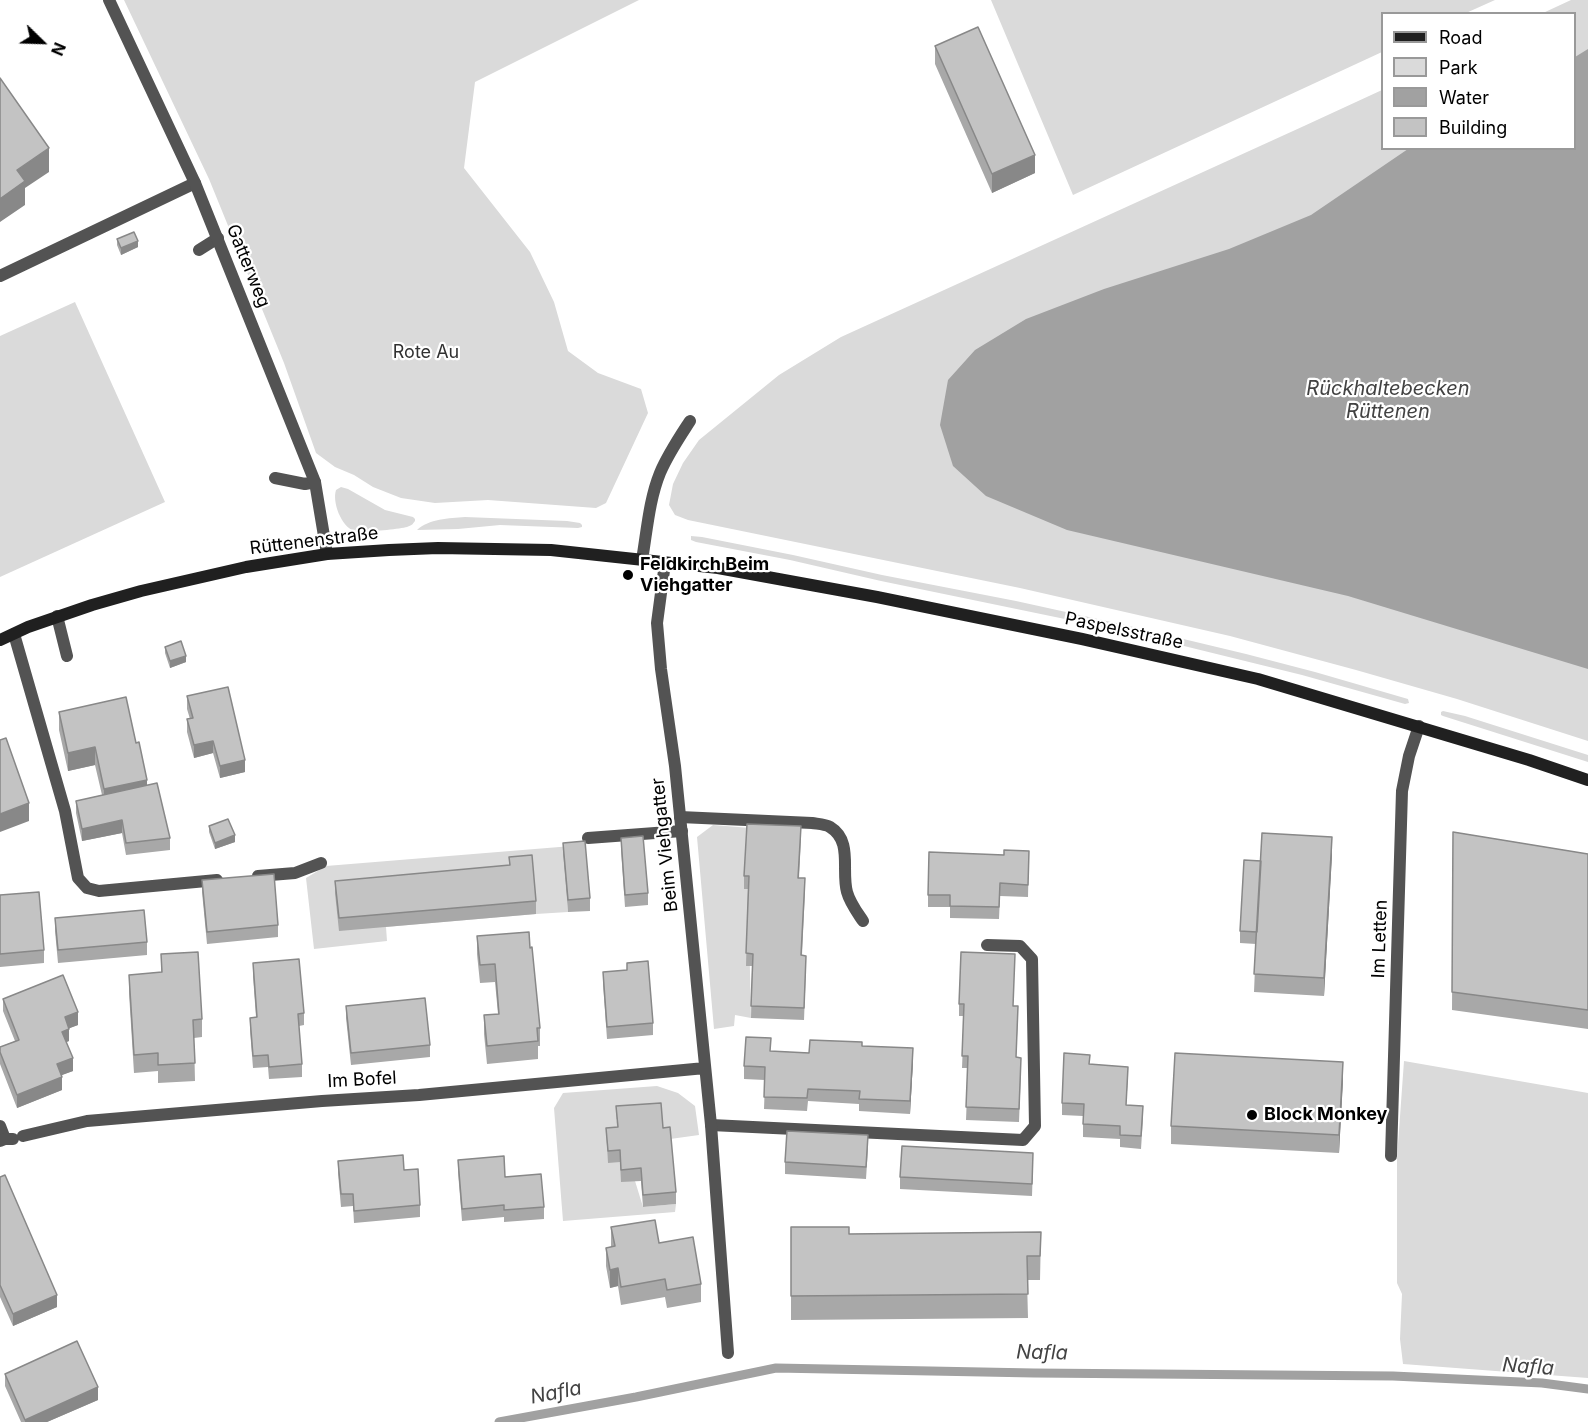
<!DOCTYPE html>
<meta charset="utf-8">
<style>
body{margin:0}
#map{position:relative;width:1588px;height:1422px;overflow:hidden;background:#fff;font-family:Inter,sans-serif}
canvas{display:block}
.legend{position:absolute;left:1381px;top:12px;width:195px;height:138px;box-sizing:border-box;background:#fff;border:2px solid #999;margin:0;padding:8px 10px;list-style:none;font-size:18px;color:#000}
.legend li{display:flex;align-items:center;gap:12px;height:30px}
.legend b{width:30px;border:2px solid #999}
.north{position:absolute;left:12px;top:12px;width:60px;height:60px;-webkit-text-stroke:4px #fff;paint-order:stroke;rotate:113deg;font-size:16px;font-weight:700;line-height:24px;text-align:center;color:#000}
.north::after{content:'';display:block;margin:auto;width:21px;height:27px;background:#000;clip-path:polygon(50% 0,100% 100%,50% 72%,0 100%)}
</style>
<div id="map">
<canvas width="1588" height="1422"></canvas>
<ul class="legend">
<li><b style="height:8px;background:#202020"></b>Road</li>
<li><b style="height:16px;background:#dadada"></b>Park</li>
<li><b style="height:16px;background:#a1a1a1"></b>Water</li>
<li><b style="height:16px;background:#c3c3c3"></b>Building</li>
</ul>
<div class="north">N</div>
</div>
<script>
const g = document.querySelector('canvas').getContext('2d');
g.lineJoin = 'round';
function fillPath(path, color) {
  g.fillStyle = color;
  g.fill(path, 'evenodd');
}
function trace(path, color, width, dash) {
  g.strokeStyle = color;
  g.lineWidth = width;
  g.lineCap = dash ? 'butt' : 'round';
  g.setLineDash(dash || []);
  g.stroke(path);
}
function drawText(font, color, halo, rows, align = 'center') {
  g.font = font + ' Inter,sans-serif';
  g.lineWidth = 4.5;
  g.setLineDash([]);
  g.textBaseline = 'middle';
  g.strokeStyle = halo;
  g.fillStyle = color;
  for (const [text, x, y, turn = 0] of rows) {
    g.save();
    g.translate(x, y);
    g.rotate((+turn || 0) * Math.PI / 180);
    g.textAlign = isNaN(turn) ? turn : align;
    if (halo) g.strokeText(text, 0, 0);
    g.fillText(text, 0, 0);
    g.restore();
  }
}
fillPath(new Path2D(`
 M124 0H639L475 82 464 168 530 252 554 302 568 351 598 373 641 389 648 413 606 503 596 508 488 500 435 503 401 498 373 487 354 475 335 467 316 453 284 363 209 179Z
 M991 0H1495L1466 13 1382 14V52L1073 195Z
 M1571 0H1588V741L1457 699 1356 670 1230 636 1020 588 688 520 675 515 669 505 673 484 683 463 699 440 779 375 841 337 1304 126 1382 90V148H1574V14L1543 13Z
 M75 302 165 502 0 577V336Z
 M341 487 348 489 385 510 413 517 415 519V521C412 525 412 525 407 527 399 529 362 533 354 531 341 526 332 502 336 490Z
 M465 517 567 521 580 523 582 525V527L578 528 500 525 458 529 417 530C429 519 449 518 465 517Z
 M691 536 702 537 793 555 882 575 1016 601 1125 625 1246 654 1315 672 1408 699 1409 703 1405 704 1302 675 1123 631 881 581 790 560 696 542 691 540Z
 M1443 711 1465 716 1588 755V762L1443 716 1441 715V712Z
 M713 825 801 832V838L747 836 751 1018 735 1015 734 1026 714 1029 697 837Z
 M584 845 563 856 568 912 536 914 386 927 387 941 314 949 306 878 326 866Z
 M1404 1061 1588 1093V1378L1403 1364 1400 1339 1402 1294 1397 1283V1158Z
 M657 1086 678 1093 695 1106 699 1135 663 1140 616 1119 643 1207 676 1204 675 1212 563 1221 554 1108 563 1093Z`), '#dadada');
fillPath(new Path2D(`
 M1588 49V669L1348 596 1067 530 986 496 953 466 940 425 948 380 975 350 1026 319 1104 289 1229 249 1311 215 1408 149 1574 148 1575 57Z`), '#a1a1a1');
trace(new Path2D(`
 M499 1422 636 1397 776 1368 1034 1373 1393 1376 1542 1383 1588 1389`), '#a1a1a1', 9);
trace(new Path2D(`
 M199 250 218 238
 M0 276 195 183
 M275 478 305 484 315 482
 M642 560C647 531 649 500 660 473 668 454 679 438 690 421
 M57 616 67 656
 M14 634 65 811 78 878 87 888 99 891 217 880
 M680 817 812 823C818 824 825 824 830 827 853 841 841 870 847 892 850 903 857 912 863 921
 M588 838 682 831
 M258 876 295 873 321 863
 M711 1125 1023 1140 1035 1126 1032 959 1020 946 987 945
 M0 1126 5 1139`), '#535353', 12);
trace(new Path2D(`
 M109 0 195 183 315 482 327 554
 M665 563 657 623 661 669 675 766 711 1125 728 1353
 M23 1136 87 1121 322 1101 419 1095 705 1068
 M0 1141 5 1139H13
 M1391 1156 1402 791 1409 756 1419 726`), '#535353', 12);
trace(new Path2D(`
 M0 640 28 627 92 605 141 591 246 567 327 554 389 550 438 548 551 550 718 568 877 597 1082 639 1258 679 1529 760 1588 780`), '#202020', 12);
fillPath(new Path2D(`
 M935 46 1035 173 992 193 935 64Z
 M117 239 138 247 121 255 117 245Z
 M165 647 186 662 170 668 165 653Z
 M187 696 245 772 220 778 213 753 194 758 187 732V719H190L187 709Z
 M59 712 136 743 147 786 170 838V850L126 855 122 833 82 841 76 813V801L102 795 95 765 68 771 59 730Z
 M209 826 235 842 215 849 209 832Z
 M1453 832 1588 854V1029L1452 1010Z
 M621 838 648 893V905L625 907 621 850Z
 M801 838 799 878 805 891 802 955 806 968 804 1020 751 1018 752 966H746L748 889H744V876Z
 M563 843 590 898V911L568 912 563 855Z
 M1029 851 1028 897 1000 896 999 919 950 918V907H928V895L1004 855Z
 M1332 855 1324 996 1254 992 1256 944 1240 943V931L1261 861Z
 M509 857 536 901V914L339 931 335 893V881L509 866Z
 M202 880 278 925V937L207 944 202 892Z
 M0 895 44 950V963L0 967Z
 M55 918 147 942V955L58 963 55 931Z
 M477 936 540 1028V1046H538V1059L487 1064 484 1034V1015L498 1014 495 982 480 983 477 954Z
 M161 954 202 1019V1037L194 1038 195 1081 158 1083V1071L134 1073 129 993V975L161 972Z
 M253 963 304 1013V1025L299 1026 302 1064V1077L269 1079 268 1067 253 1068 250 1030V1018L256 1017 253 976Z
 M627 963 653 1023V1035L607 1039 603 984V972L627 970Z
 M3 999 78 1025 69 1028V1041L66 1042 73 1071 61 1075 62 1090 17 1108 0 1064V1047L15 1041 3 1011Z
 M959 1004 1013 1006 1018 1018 1016 1057 1021 1070 1019 1122 966 1120 968 1068H962L964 1016H959Z
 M346 1006 430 1045V1057L351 1065 346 1018Z
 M862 1046 913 1061 910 1114 859 1111V1104L808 1101 807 1111 764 1109 765 1080 744 1079V1066L771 1051 809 1053Z
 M1090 1064 1128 1079 1126 1105 1143 1118 1141 1149 1120 1147V1139L1083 1137V1116L1062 1115V1103Z
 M1343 1080 1339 1153 1171 1144V1126Z
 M616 1106 663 1128 676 1192V1204L643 1207 641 1181 621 1182 620 1162 608 1163 606 1128 617 1127Z
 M868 1148 866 1179 785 1174V1162Z
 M458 1160 505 1177 544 1207V1219L504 1222V1217L462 1221 458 1172Z
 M338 1161 404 1170 420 1205V1217L354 1223 353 1206 341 1207 338 1173Z
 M1033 1165 1032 1196 900 1189V1177Z
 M0 1177 57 1307 13 1326 0 1297Z
 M611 1227 659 1243 701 1284V1302L667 1308 665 1297 621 1305 618 1286 610 1288 606 1266V1248L611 1247Z
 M791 1227 849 1234 1041 1232 1040 1280H1027L1028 1318 791 1320Z
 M5 1374 98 1400 47 1422H21L5 1386Z`), '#a8a8a8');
fillPath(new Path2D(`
 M49 148V172L25 188V205L0 222V199L17 170Z
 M1035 155V173L992 193V174Z
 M138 241V247L121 255V248Z
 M186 656V662L170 668V661Z
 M213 741V753L194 758V745Z
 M95 747V765L68 771V753Z
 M245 760V772L220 778V766Z
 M147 780V798L104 807V789Z
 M29 803V821L0 832V814Z
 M122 820V833L82 841V829Z
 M235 835V842L215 849V843Z
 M1332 837V855L1324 996V978Z
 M78 1012V1025L65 1030V1017Z
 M69 1029V1041L62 1044V1032Z
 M913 1048V1061L910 1114V1101Z
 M73 1058V1071L57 1077V1064Z
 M1343 1062V1080L1339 1153V1135Z
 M62 1077V1090L17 1108V1095Z
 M618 1268V1286L610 1288V1270Z
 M57 1295V1307L13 1326V1314Z
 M98 1387V1400L47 1422H25V1420Z`), '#888');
const building = new Path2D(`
 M978 27 1035 155 992 174 935 46Z
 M0 78 49 148 17 170 25 181 0 199Z
 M134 232 138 241 121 248 117 239Z
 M181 641 186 656 170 661 165 647Z
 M228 687 245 760 220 766 213 741 194 745 187 719 193 718 187 696Z
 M126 697 136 743 139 742 147 780 104 789 95 747 68 753 59 712Z
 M6 738 29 803 0 814V740Z
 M157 783 170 838 126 843 122 820 82 829 76 801Z
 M228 819 235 835 215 843 209 826Z
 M747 824 801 826 798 878H805L801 955 806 956 804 1008 751 1006 753 954 746 953 749 876H744Z
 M1453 832 1588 854V1010L1452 992Z
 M1262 833 1332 837 1324 978 1254 974Z
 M643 836 648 893 625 895 621 838Z
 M585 841 590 898 568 900 563 843Z
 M1004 850 1029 851 1028 885 1000 883 999 907 950 906V895H928L929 852 1004 855Z
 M532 855 536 901 339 918 335 881 510 865 509 857Z
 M1244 860 1261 861 1257 932 1240 931Z
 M274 874 278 925 207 932 202 880Z
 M39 892 44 950 0 954V895Z
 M144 910 147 942 58 950 55 918Z
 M529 932 530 948 532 947 540 1028H537L538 1041 487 1046 484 1015 499 1014 495 964 480 965 477 936Z
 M198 952 202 1019 193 1020 195 1063 158 1065V1053L134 1055 129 975 162 972 161 954Z
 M961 952 1015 954 1013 1006H1018L1016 1057 1021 1058 1019 1109 966 1107 968 1056H962L964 1004H959Z
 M299 959 304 1013 298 1014 302 1064 269 1067 268 1055 253 1056 250 1018 257 1017 253 963Z
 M648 961 653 1023 607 1027 603 972 627 970V963Z
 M63 975 78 1012 65 1017 69 1029 62 1032 73 1058 57 1064 62 1077 17 1095 0 1052V1047L19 1040 3 999Z
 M425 998 430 1045 351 1053 346 1006Z
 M746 1037 771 1038 770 1051 809 1053 810 1040 862 1042V1046L913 1048 910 1101 859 1099 860 1091 808 1089 807 1098 764 1097 765 1067 744 1066Z
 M1064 1053 1090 1055 1089 1064 1128 1067 1126 1105 1143 1106 1141 1136 1120 1135V1126L1083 1124 1084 1104 1062 1103Z
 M1175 1053 1343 1062 1339 1135 1171 1126Z
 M661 1103 663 1128 670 1127 676 1192 643 1195 641 1168 621 1170 620 1150 608 1151 606 1128 618 1127 616 1106Z
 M787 1131 868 1135 866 1167 785 1162Z
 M902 1146 1033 1153 1032 1184 900 1177Z
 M403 1155 404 1170 418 1169 420 1205 354 1211 353 1194H341L338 1161Z
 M504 1156 505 1177 541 1174 544 1207 504 1210V1205L462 1209 458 1160Z
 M5 1175 57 1295 13 1314 0 1285V1177Z
 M655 1220 659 1243 693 1237 701 1284 667 1290 665 1279 621 1287 618 1268 610 1270 606 1248 615 1246 611 1227Z
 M791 1227H849V1234L1041 1232 1040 1256H1027L1028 1294 791 1296Z
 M77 1341 98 1387 25 1420 5 1374Z`);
fillPath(building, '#c3c3c3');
trace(building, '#888', 1.5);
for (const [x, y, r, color] of [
 [628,575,6,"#000"],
 [1252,1115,6,"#000"]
]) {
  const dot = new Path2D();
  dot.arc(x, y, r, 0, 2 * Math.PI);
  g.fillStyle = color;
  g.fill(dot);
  trace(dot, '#fff', 2);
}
drawText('18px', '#000', '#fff', [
 ["Gatterweg",248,266,68],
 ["Rüttenenstraße",314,541,-7],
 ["Paspelsstraße",1124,631,12],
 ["Beim Viehgatter",665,845,-96],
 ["Im Letten",1380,939,-88],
 ["Im Bofel",362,1080,-3]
]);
drawText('18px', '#313131', '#fff', [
 ["Rote Au",426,353]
]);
drawText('bold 18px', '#000', '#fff', [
 ["Feldkirch Beim",640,565],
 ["Viehgatter",640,586],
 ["Block Monkey",1264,1115]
], 'left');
drawText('italic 20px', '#424242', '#fff', [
 ["Rückhaltebecken",1388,389],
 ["Rüttenen",1388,412],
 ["Nafla",1042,1353,1],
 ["Nafla",1528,1367,4],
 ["Nafla",556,1393,-11]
]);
</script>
